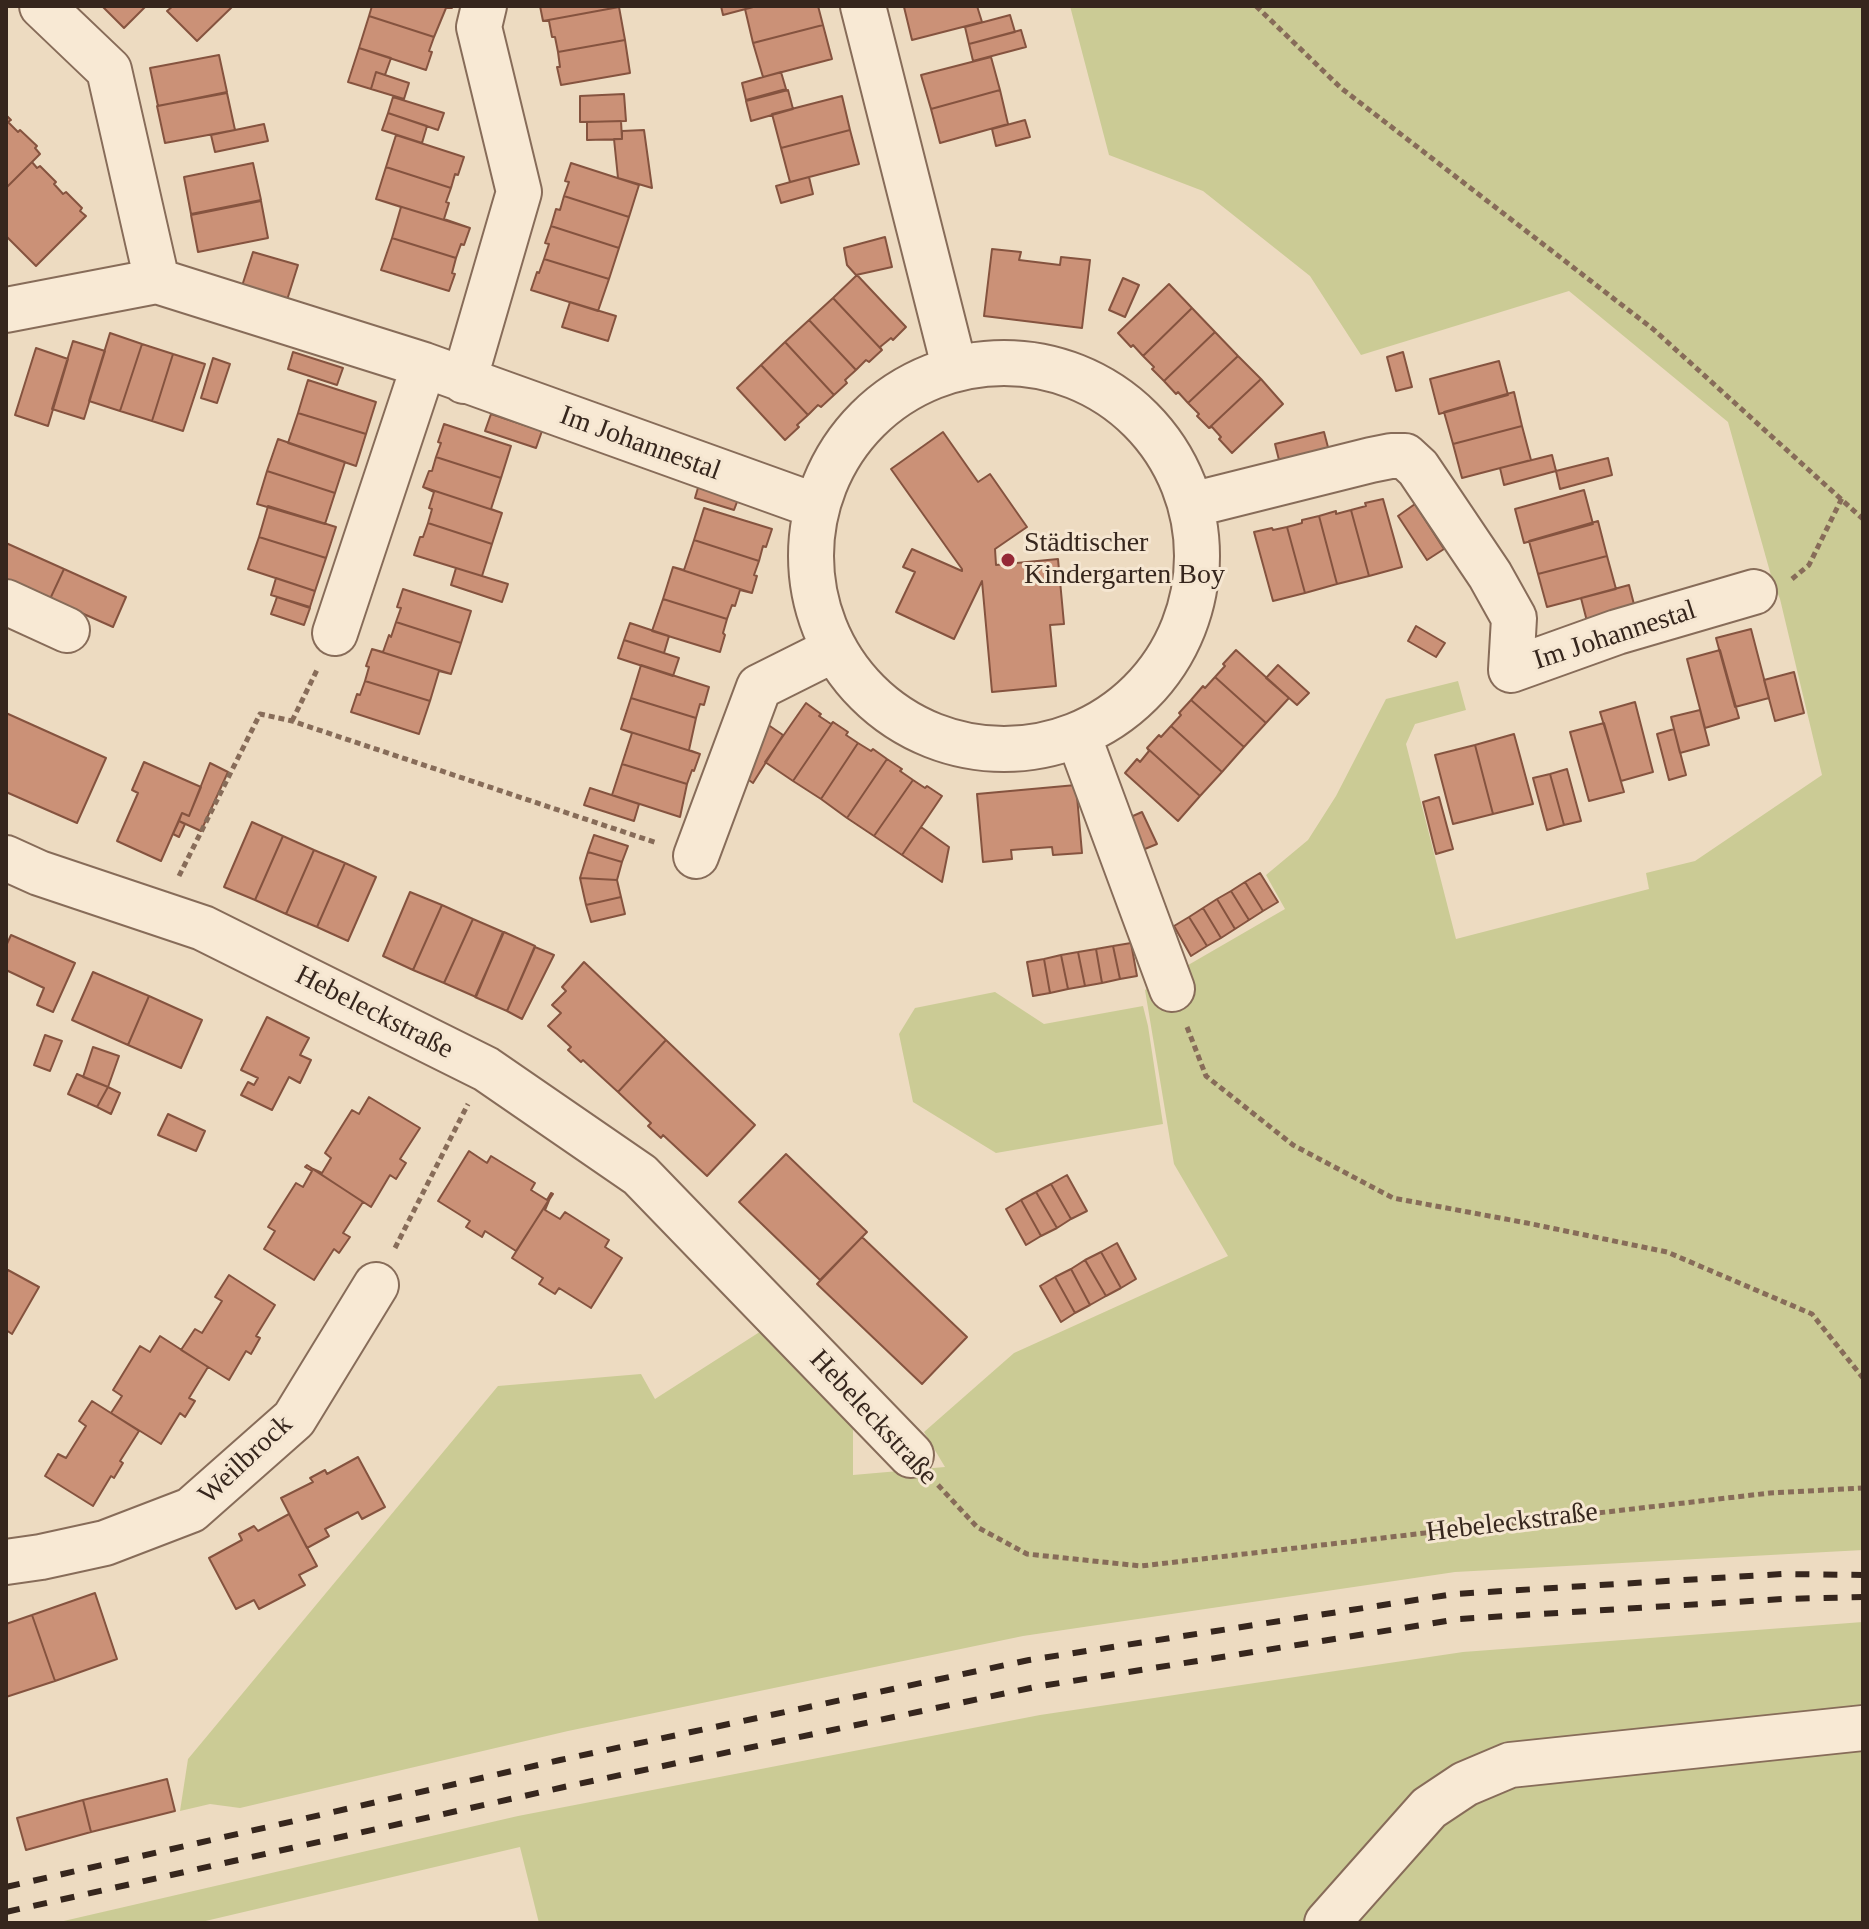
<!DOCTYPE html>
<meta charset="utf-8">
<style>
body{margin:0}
#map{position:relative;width:1869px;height:1929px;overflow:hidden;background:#eddbc1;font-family:"Times New Roman",serif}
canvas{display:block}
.frame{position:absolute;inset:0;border:8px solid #36261d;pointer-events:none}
</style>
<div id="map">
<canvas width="1869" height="1929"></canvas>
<div class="frame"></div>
</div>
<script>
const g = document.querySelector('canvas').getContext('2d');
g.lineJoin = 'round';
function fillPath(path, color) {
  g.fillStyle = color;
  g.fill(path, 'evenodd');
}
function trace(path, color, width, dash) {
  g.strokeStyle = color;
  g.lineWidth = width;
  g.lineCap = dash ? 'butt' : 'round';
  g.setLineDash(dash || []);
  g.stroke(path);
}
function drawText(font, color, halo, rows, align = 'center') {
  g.font = font + ' "Times New Roman",serif';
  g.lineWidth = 6;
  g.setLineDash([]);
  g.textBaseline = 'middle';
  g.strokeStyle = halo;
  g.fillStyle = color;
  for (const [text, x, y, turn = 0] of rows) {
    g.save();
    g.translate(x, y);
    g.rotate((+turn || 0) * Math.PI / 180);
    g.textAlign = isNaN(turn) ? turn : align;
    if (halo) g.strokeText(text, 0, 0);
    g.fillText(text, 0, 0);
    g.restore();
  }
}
fillPath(new Path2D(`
 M1070 6H1863V1550L1455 1572 1023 1636 568 1731 240 1808 210 1804 180 1811 188 1759 498 1386 641 1374 655 1399 769 1326 853 1424V1475L945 1467 924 1432 1014 1353 1228 1256 1174 1164 1145 990 1285 909 1266 875 1308 840 1336 796 1386 699 1458 681 1466 710 1415 724 1406 744 1456 939 1649 889 1646 873 1695 861 1822 775 1780 599 1772 579 1728 422 1569 291 1361 355 1310 276 1203 191 1109 155Z
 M995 992 1044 1024 1143 1006 1148 1026 1163 1124 996 1153 913 1102 899 1034 915 1008Z
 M1863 1622V1923H539L520 1847 197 1923H55L518 1816 1040 1715 1463 1652Z`), '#cbcb95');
const building = new Path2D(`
 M102 6H146L124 28Z
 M173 6H233L197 41 167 11Z
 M372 6H445L452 8H446L434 37 369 16Z
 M540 6H612V8L619 7 543 21Z
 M721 6H757L723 15Z
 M757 6H818L823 25 753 43 745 9Z
 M977 6 982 22 912 40 904 7Z
 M619 7 625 40 558 52 555 37H552L549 21H543Z
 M1010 15 1015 32 969 44 965 27Z
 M369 16 434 37 429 51 432 52 426 70 359 48Z
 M823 25 832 59 763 77 753 43Z
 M1021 30 1026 47 973 61 969 44Z
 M625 40 630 73 561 85 557 67H560L558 52Z
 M359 48 391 58 385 75 376 72 371 89 348 82Z
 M219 55 227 92 158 106 150 68Z
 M991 57 1000 90 931 109 921 75Z
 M376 72 409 83 404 99 371 89Z
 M781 72 786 89 746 100 742 83Z
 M788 90 793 109 751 121 746 101Z
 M1000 90 1008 124 940 143 931 109Z
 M227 93 235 130 165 143 157 106Z
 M624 94 626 121 580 122V96Z
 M842 96 850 130 781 148 772 114Z
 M393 97 444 113 438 130 388 113Z
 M388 113 427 126 422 143 382 130Z
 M6 115 11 120 8 122 18 132 20 130 37 146 35 148 40 154 6 188Z
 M1025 120 1030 137 996 146 992 129Z
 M621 121 622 139 587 140V122Z
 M264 124 268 141 215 152 211 135Z
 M644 130 652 188 618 178 614 139H622V131Z
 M850 130 859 164 790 182 781 148Z
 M396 135 464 157 458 175 455 174 451 188 386 167Z
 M32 162 37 168 40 166 56 182 54 184 63 194 66 192 82 208 80 211 86 216 36 266 6 236V188Z
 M253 163 261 200 191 214 184 177Z
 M571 163 639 185 629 217 564 196 569 182 565 181Z
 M386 167 451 188 446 202 449 203 444 219 470 228 376 199Z
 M809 177 813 194 781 203 776 186Z
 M564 196 629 217 619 248 551 226 556 209 560 210Z
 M376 199 470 228 464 245 461 244 456 258 392 238 401 207Z
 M261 201 268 238 198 252 191 215Z
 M551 226 619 248 609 279 544 259 549 244 545 243Z
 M885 237 892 267 856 275 847 265 844 248Z
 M392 238 456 258 452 273 455 274 449 291 381 270Z
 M992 249 1021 252 1019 260 1060 265 1061 257 1090 260 1082 328 984 316Z
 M253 252 298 265 287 300 242 286Z
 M544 259 609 279 598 311 531 290 537 272 539 273Z
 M857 275 906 327 893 340 891 338 880 347 882 350 833 298Z
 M1123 278 1139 285 1125 317 1109 310Z
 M1169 284 1192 308 1143 356 1133 345 1131 347 1118 333Z
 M833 298 882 350 869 362 866 360 856 370 809 320Z
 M570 302 616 316 608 341 562 327Z
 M1192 308 1215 332 1164 381 1152 369 1154 367 1143 356Z
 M809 320 856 370 845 380 847 383 834 395 785 342Z
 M1215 332 1238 356 1188 403 1178 392 1176 394 1164 381Z
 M110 333 142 344 120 411 89 401Z
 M73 341 105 351 84 419 52 409Z
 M785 342 834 395 821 407 818 405 808 415 761 365Z
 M142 344 173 354 152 421 120 411Z
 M36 348 68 359 48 426 15 415Z
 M293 352 343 368 337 385 288 369Z
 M1403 352 1412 387 1396 391 1387 357Z
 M173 354 205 364 183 431 152 421Z
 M1238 356 1261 379 1209 428 1197 416 1199 414 1188 403Z
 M213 358 230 364 217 403 201 398Z
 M1499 361 1508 395 1439 414 1430 379Z
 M761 365 808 415 797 425 799 427 785 440 737 388Z
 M1261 379 1283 404 1232 453 1219 439 1221 437 1212 427 1209 428Z
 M308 380 376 402 366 434 298 413Z
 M1514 392 1522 426 1453 444 1444 412Z
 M298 413 366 434 356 466 288 443Z
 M491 414 542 431 536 448 485 431Z
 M444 424 511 446 501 478 436 457 441 443 438 442Z
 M1522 426 1531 460 1462 478 1453 444Z
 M943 432 978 482 990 474 1027 527 995 549 996 565 1058 559 1064 624 1050 625 1056 686 992 692 982 581 954 639 896 612 915 572 903 567 912 549 962 571V569L891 469Z
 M1324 432 1329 451 1280 464 1275 444Z
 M278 439 345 462 335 493 267 471Z
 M1552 455 1556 471 1504 485 1500 468Z
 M436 457 501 478 491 509 502 513 423 487 429 471H432Z
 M1608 458 1612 475 1560 489 1556 471Z
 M267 471 335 493 325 524 257 504Z
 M700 481 740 494 734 510 695 498Z
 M423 487 502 513 492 544 428 523 432 509 429 508 434 492Z
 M1584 490 1593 524 1524 543 1515 509Z
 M1383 499 1402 567 1369 576 1351 510 1366 506 1365 503Z
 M1415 504 1444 549 1427 560 1398 516Z
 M268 506 336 527 326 558 259 537Z
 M704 508 772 529 766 547 763 546 759 561 694 540Z
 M1351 510 1369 576 1337 584 1319 516 1336 511V514Z
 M1319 516 1337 584 1305 593 1287 527 1302 523V520Z
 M1598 521 1607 556 1538 574 1529 541Z
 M428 523 492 544 482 576 414 555 420 537H423Z
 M1287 527 1305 593 1273 601 1254 532 1272 528 1273 530Z
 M259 537 326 558 315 591 248 569Z
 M694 540 759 561 754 575 757 576 752 593 673 567 684 570Z
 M6 543 64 569 50 599 6 579Z
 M1607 556 1616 589 1547 607 1538 574Z
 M673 567 752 593 740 590 735 606 732 605 727 619 663 599Z
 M456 568 508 584 502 602 451 585Z
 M64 569 126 597 113 627 50 599Z
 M276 578 315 591 310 607 271 595Z
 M1629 585 1637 616 1589 629 1581 598Z
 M403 589 471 611 461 643 396 622 401 608 397 607Z
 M277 597 310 608 304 625 271 614Z
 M663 599 727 619 723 633 725 635 720 652 652 631Z
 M396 622 461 643 451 674 372 649 383 652 389 635 391 637Z
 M630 623 669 636 664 653 624 640Z
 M1416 626 1445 643 1436 657 1408 641Z
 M1751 629 1769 698 1735 707 1716 638Z
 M624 640 679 658 673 676 618 658Z
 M372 649 451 674 439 671 430 701 365 681 369 667 366 666Z
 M1236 650 1289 698 1266 723 1215 677 1225 666 1223 664Z
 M1720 650 1739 718 1705 728 1687 659Z
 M641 665 709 687 704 705 700 704 696 718 631 698Z
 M1278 665 1309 693 1297 705 1266 678Z
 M1794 672 1804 713 1775 721 1764 680Z
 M1215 677 1266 723 1244 747 1191 700 1203 686 1205 688Z
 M365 681 430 701 419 734 351 712 357 694 360 695Z
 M631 698 696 718 689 750 700 754 621 729Z
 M1191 700 1244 747 1222 772 1171 726 1181 715 1179 713Z
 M1635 702 1653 772 1621 781 1600 712Z
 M806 703 821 714 819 716 831 724 833 722 793 781 765 762Z
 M1700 710 1709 745 1680 753 1671 717Z
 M6 713 106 758 77 823 6 792Z
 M761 720 783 735 753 783 743 776Z
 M833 722 848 732 846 735 858 743 821 799 793 781Z
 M1604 723 1624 792 1589 801 1570 732Z
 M1171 726 1222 772 1200 796 1147 748 1159 735 1161 737Z
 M621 729 700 754 694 771 692 770 687 784 622 764 632 733Z
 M1674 729 1686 775 1669 780 1657 734Z
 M1514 734 1533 804 1493 814 1475 745Z
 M858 743 871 751 873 749 887 759 847 818 821 799Z
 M1475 745 1493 814 1453 824 1435 755Z
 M1147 748 1200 796 1178 821 1125 773 1137 759 1140 762 1149 751Z
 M887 759 902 769 900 771 913 780 874 836 847 818Z
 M144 762 201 787 189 816 182 813 161 861 117 841 138 793 132 790Z
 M210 763 228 772 201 831 179 821 182 813 189 816Z
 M622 764 687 784 680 817 612 795Z
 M1567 769 1581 821 1564 825 1550 774Z
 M1550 774 1564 825 1547 830 1533 778Z
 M913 780 925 788 927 786 942 796 902 855 874 836Z
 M1076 785 1082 853 1053 855 1052 847 1011 850 1012 859 983 862 977 794Z
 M590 788 639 804 634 821 584 805Z
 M1439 797 1453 849 1436 854 1423 802Z
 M1142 812 1157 844 1140 851 1126 819Z
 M179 821 185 824 179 837 173 834Z
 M252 822 283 836 255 900 224 887Z
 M921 827 949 847 942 882 902 855Z
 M594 835 628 846 622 862 588 852Z
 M283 836 314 850 286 914 255 900Z
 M314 850 345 863 317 927 286 914Z
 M588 852 622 862 617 880 580 878Z
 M345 863 376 877 348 941 317 927Z
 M1260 873 1278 902 1263 911 1245 882Z
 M580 878 617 880 621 897 586 905Z
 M1245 882 1263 911 1249 920 1231 891Z
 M1231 891 1249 920 1235 929 1217 899Z
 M410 892 442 905 413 970 383 956Z
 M621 897 625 914 591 922 586 905Z
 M1217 899 1235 929 1221 938 1203 908Z
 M442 905 473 919 444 983 413 970Z
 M1203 908 1221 938 1207 946 1189 917Z
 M1189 917 1207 946 1191 956 1174 926Z
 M473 919 503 932 476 997 444 983Z
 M504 932 535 946 507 1011 475 997Z
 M11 935 75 963 53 1012 37 1005 44 988 6 970V946Z
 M1131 943 1137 976 1120 979 1113 946Z
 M1113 946 1120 979 1102 983 1096 949Z
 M535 947 554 955 522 1019 507 1011Z
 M1096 949 1102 983 1085 986 1078 952Z
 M1078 952 1085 986 1068 989 1061 955Z
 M1061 955 1068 989 1050 993 1044 959Z
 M1044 959 1050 993 1033 996 1027 962Z
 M584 962 666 1040 618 1092 583 1060 581 1062 568 1050 571 1047 548 1026 561 1013 552 1005 566 991 562 987Z
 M93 972 149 996 128 1045 72 1020Z
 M149 996 202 1020 181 1068 128 1045Z
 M267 1017 309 1038 300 1055 311 1060 300 1083 289 1077 272 1110 241 1095 248 1082 254 1085 258 1078 241 1070Z
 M45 1035 62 1041 50 1071 34 1065Z
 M666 1040 755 1125 707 1176 663 1135 661 1138 648 1126 651 1123 618 1092Z
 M93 1047 119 1056 108 1087 83 1077Z
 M77 1074 108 1087 97 1107 68 1094Z
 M108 1087 120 1093 111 1114 97 1107Z
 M369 1097 420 1128 400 1159 406 1163 396 1179 390 1175 371 1207 311 1168 322 1173 331 1158 325 1153 352 1110 359 1114Z
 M168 1114 205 1131 196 1151 158 1135Z
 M469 1151 487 1163 491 1156 535 1183 531 1190 547 1200 551 1193 553 1194 516 1251 485 1231 482 1237 466 1227 470 1221 438 1201Z
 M786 1154 867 1232 820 1280 739 1202Z
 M307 1165 363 1202 343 1233 350 1237 339 1253 334 1249 314 1280 264 1249 275 1231 268 1227 296 1183 303 1187 312 1171 305 1167Z
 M1067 1175 1087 1211 1071 1219 1051 1184Z
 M1051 1184 1071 1219 1057 1228 1036 1192Z
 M1036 1192 1057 1228 1041 1236 1021 1200Z
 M550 1198 545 1210 560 1219 565 1212 609 1240 605 1247 622 1258 591 1308 559 1288 555 1294 539 1284 543 1278 512 1258Z
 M1021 1200 1041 1236 1026 1245 1006 1209Z
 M862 1237 967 1337 922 1384 817 1284Z
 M1117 1243 1136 1279 1121 1288 1101 1252Z
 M1101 1252 1121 1288 1106 1296 1085 1260Z
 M1085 1260 1106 1296 1090 1305 1071 1269Z
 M1071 1269 1090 1305 1075 1313 1055 1277Z
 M8 1270 39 1287 12 1334 6 1330V1275Z
 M229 1275 275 1305 256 1336 260 1338 251 1354 246 1351 229 1380 181 1350 195 1329 202 1333 222 1301 215 1297Z
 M1055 1277 1075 1313 1061 1322 1040 1286Z
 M160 1336 208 1367 189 1398 195 1401 185 1417 180 1413 161 1444 111 1413 122 1396 113 1390 140 1346 150 1352Z
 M92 1401 139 1431 120 1461 123 1463 114 1478 111 1476 93 1506 45 1476 58 1454 66 1458 86 1426 79 1421Z
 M358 1457 385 1507 362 1519 358 1512 325 1529 329 1536 307 1548 281 1498 313 1482 310 1478 325 1470 327 1474Z
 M289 1514 317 1566 299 1575 305 1585 259 1609 254 1600 236 1609 209 1558 242 1540 239 1534 254 1526 258 1531Z
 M95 1593 117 1659 55 1681 32 1615Z
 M32 1615 55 1681 6 1697V1624Z
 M167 1779 175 1811 91 1832 83 1800Z
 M83 1800 91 1832 26 1850 17 1818Z`);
fillPath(building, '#cb9177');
trace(building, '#85533f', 2);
const minor = new Path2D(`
 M42 6 109 70 157 281
 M863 6 954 366
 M6 310 157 281 424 365 816 506
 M811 556a193 193 0 1 1 386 0a193 193 0 1 1-386 0Z
 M464 381 519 192 479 27 484 6
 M1191 505 1371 460 1391 456H1405L1418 468 1490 575 1514 618 1511 670 1617 632 1754 592
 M6 602 67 630
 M335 633 424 365
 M1078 735 1172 989
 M696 856 759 687 835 649
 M6 858 39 873 203 928 486 1069 640 1175 911 1455
 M6 1562 41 1557 105 1543 191 1510 294 1419 376 1285
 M1327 1923 1429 1808 1465 1784 1510 1765 1863 1728`);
trace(minor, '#876c59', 48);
trace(new Path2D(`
 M1256 6 1341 88 1653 329 1863 519
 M1792 579 1809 565 1842 498
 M292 721 317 670
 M179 876 260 714 292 721 657 843
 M1187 1027 1206 1076 1293 1145 1393 1198 1527 1223 1667 1252 1812 1314 1863 1378
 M395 1248 468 1104
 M938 1485 977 1527 1027 1554 1141 1566 1770 1493 1863 1488`), '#876c59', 5, [6, 4]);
trace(minor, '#f8e9d4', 44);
trace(new Path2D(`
 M6 1887 560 1760 1029 1660 1454 1594 1782 1574 1863 1575
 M6 1912 564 1787 1035 1687 1459 1619 1783 1599 1863 1597`), '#36261d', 6, [14, 14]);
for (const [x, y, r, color] of [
 [1008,560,8,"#952936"]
]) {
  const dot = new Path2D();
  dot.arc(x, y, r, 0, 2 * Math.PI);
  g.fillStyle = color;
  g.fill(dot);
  trace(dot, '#f5e6d1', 3);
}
drawText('28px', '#36261d', '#f5e6d1', [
 ["Im Johannestal",640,444,20],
 ["Im Johannestal",1615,636,-18],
 ["Hebeleckstraße",374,1013,27],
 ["Hebeleckstraße",873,1418,47],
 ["Weilbrock",246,1460,-43],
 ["Hebeleckstraße",1512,1523,-7]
]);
drawText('28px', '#36261d', '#f5e6d1', [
 ["Städtischer",1024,544],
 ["Kindergarten Boy",1024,576]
], 'left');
</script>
